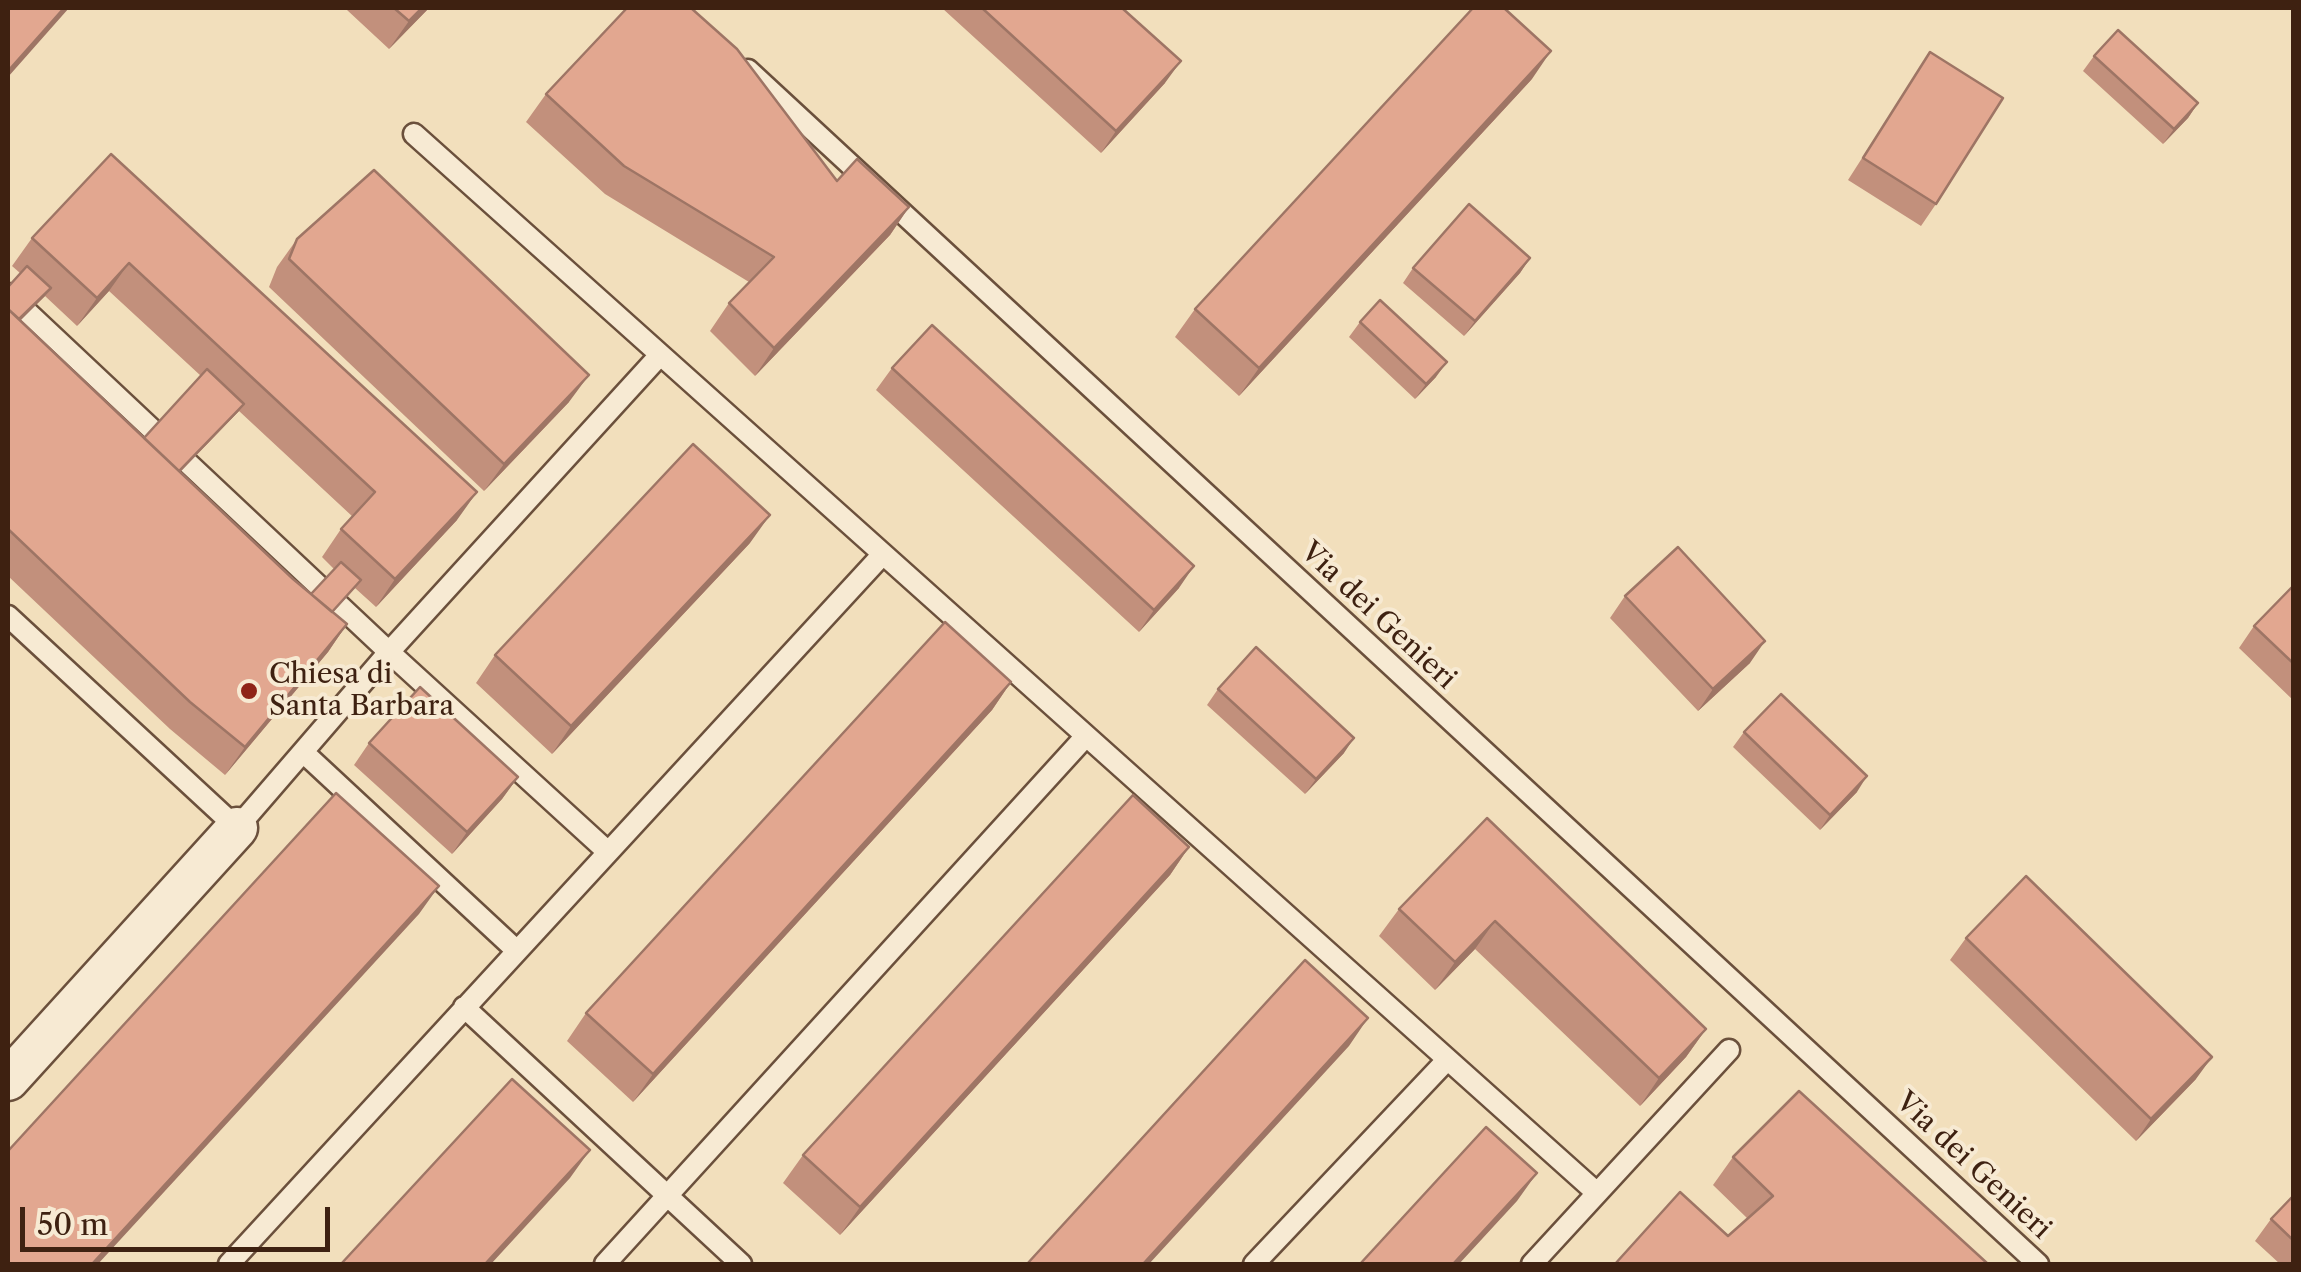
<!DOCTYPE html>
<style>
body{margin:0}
#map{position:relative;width:2301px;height:1272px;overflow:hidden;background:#f2dfbc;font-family:"Libre Caslon Text",serif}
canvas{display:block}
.frame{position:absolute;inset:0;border:10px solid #3e2111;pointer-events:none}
.scale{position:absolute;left:20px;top:1207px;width:310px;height:45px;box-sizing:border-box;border:5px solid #3e2111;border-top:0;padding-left:12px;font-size:30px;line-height:35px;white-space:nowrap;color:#3e2111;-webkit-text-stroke:8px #f7ead3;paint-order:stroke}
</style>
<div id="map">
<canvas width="2301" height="1272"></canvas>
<div class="frame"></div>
<div class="scale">50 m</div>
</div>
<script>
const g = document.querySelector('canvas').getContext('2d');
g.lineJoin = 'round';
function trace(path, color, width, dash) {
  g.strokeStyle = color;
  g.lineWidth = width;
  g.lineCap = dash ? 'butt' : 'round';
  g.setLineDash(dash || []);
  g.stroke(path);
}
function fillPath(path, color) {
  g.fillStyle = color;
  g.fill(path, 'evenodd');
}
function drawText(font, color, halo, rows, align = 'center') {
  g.font = font + ' "Libre Caslon Text",serif';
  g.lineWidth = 8;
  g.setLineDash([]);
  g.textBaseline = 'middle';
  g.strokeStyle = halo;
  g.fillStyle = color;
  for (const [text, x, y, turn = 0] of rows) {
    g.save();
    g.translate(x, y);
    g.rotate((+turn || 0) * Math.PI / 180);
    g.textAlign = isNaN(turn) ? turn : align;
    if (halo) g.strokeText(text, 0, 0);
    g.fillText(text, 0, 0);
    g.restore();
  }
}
const lane = new Path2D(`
 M748 70 2038 1264
 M414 134 1597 1193
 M8 294 389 652 660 355
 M8 616 237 828 389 652 608 852
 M303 752 516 950
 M464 1007 741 1264
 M229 1264 883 554
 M605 1264 1086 736
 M1254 1264 1447 1060
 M1532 1264 1729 1050`);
const street = new Path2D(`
 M8 1080 237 828`);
trace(lane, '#6b503c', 25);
trace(street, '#6b503c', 45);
trace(lane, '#f7ead3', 20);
trace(street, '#f7ead3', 40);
fillPath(new Path2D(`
 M349 8H429L389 49 347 10Z
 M942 8H1122L1165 83 1101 153Z
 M1930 52 1936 204 1921 226 1848 180Z
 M2094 56 2198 103 2188 118 2163 144 2083 71Z
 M1532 79 1239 396 1175 337 1195 309Z
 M546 94 837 181 909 207 890 235 755 376 710 331 729 303 749 282 605 194 526 122Z
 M111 154 457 520 376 607 355 588 333 612 347 624 328 652 225 775 170 729 8 576V287L20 273 12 266 32 238ZM109 291 201 376 144 438 20 320 45 296 77 326ZM239 411 353 517 341 529 322 557 334 569 312 594 293 579 180 472Z
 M297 239 569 402 484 491 269 287 277 267Z
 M1530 258 1520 273 1464 336 1403 283 1413 268Z
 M1360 322 1436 377 1415 399 1349 337Z
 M892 368 1179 588 1139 632 876 390Z
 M750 543 552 754 476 683 495 655Z
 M2294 585V701L2239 648 2254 626Z
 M1625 596 1750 663 1698 711 1610 618Z
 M1011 682 992 710 633 1102 567 1041 586 1013Z
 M1218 689 1344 753 1305 794 1207 705Z
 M1744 732 1857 792 1820 830 1733 747Z
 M369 743 518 777 502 799 452 854 354 765Z
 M1487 818 1706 1029 1686 1057 1640 1106 1475 949 1435 990 1379 936 1399 909Z
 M1189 847 1170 875 840 1235 783 1183 803 1155Z
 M1966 938 2196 1079 2136 1141 1950 960Z
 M1733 1157 1988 1264 1728 1236 1748 1219 1713 1185Z
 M2294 1195V1264H2280L2255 1241 2271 1219Z`), '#c2907c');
fillPath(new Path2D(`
 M64 8H69L8 77V71Z
 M422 8H429L389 49 409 21Z
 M1551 51 1532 79 1239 396 1259 368Z
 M1181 61 1165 83 1101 153 1116 131Z
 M2198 103 2188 118 2163 144 2174 129Z
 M909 207 890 235 755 376 774 348Z
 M1530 258 1520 273 1464 336 1475 321Z
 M129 263 109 291 77 326 97 298Z
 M51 288 45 296 8 333V330Z
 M1447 362 1436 377 1415 399 1426 384Z
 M589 375 569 402 484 491 504 464Z
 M244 404 239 411 157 496 162 488Z
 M477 492 457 520 376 607 395 579Z
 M770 515 750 543 552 754 571 726Z
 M1194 566 1179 588 1139 632 1154 610Z
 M347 624 328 652 225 775 245 747Z
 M1765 641 1750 663 1698 711 1713 689Z
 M1011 682 992 710 633 1102 653 1074Z
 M1354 738 1344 753 1305 794 1316 779Z
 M1867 776 1857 792 1820 830 1830 815Z
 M518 777 502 799 452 854 467 832Z
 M1189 847 1170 875 840 1235 860 1207Z
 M439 886 419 914 98 1264H92Z
 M1495 921 1475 949 1435 990 1455 962Z
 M1368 1018 1349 1046 1149 1264H1143Z
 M1706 1029 1686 1057 1640 1106 1659 1078Z
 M2212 1057 2196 1079 2136 1141 2151 1119Z
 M590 1150 570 1178 491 1264H485Z
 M1537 1173 1517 1201 1459 1264H1453Z`), '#9e7565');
const building = new Path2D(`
 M8 8H64L8 71Z
 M394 8H422L409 21Z
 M627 8H691L737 49 837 181 857 159 909 207 774 348 729 303 774 257 624 166 546 94Z
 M982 8H1122L1181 61 1116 131Z
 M1473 8H1504L1551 51 1259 368 1195 309Z
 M2118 30 2198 103 2174 129 2094 56Z
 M1930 52 2003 98 1936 204 1863 158Z
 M111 154 477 492 395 579 341 529 375 492 129 263 97 298 32 238Z
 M374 170 589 375 504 464 289 259 297 239Z
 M1469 204 1530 258 1475 321 1413 268Z
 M27 266 51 288 19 319 8 309V287Z
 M1380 300 1447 362 1426 384 1360 322Z
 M8 309 293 579 347 624 245 747 190 702 8 529Z
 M932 325 1194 566 1154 610 892 368Z
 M207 369 244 404 179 471 144 438Z
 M693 444 770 515 571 726 495 655Z
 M1678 547 1765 641 1713 689 1625 596Z
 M341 562 361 580 332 612 311 594Z
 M2294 585V664L2254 626Z
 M945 622 1011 682 653 1074 586 1013Z
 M1256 647 1354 738 1316 779 1218 689Z
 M420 687 518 777 467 832 369 743Z
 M1781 694 1867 776 1830 815 1744 732Z
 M336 793 439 886 92 1264H8V1151Z
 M1133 795 1189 847 860 1207 803 1155Z
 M1487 818 1706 1029 1659 1078 1495 921 1455 962 1399 909Z
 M2026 876 2212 1057 2151 1119 1966 938Z
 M1305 960 1368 1018 1143 1264H1027Z
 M512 1079 590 1150 485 1264H341Z
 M1799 1091 1988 1264H1615L1680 1192 1728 1236 1773 1196 1733 1157Z
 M1486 1127 1537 1173 1453 1264H1360Z
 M2294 1195V1241L2271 1219Z`);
fillPath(building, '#e2a790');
trace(building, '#9e7565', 2.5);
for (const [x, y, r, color] of [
 [249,691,10,"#8f2418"]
]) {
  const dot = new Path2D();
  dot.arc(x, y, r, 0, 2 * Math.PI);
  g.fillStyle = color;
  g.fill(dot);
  trace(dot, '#f7ead3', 4);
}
drawText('28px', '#3e2111', '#f7ead3', [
 ["Via dei Genieri",1378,616,43],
 ["Via dei Genieri",1973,1166,43]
]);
drawText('28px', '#3e2111', '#f7ead3', [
 ["Chiesa di",269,675],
 ["Santa Barbara",269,707]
], 'left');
</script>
